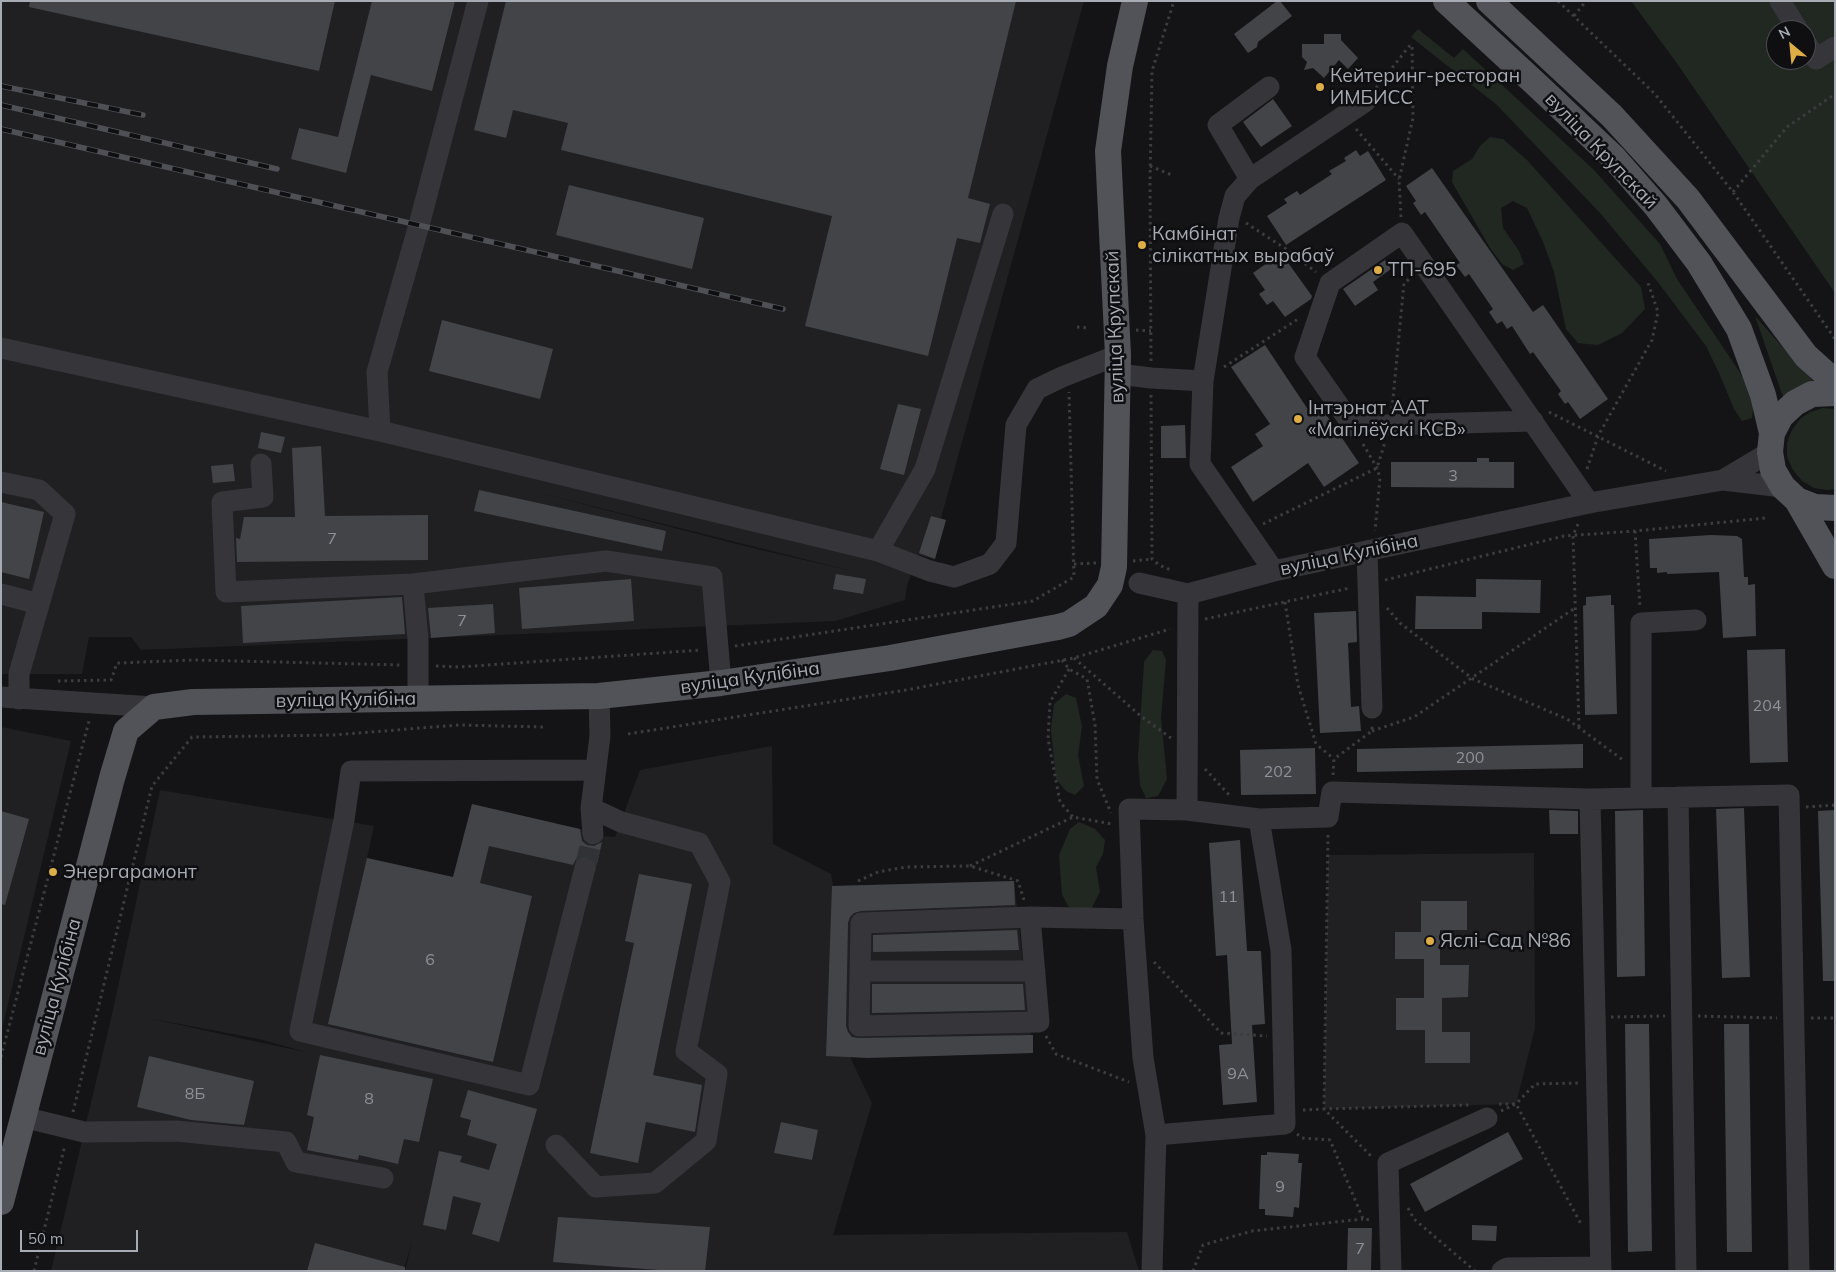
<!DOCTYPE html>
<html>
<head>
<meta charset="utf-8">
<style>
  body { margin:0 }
  #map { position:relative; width:1836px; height:1272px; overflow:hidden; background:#141416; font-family:Mulish,sans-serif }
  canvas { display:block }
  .frame { position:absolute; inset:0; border:2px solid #a7abb4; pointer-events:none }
  .north { position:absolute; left:1766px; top:20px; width:50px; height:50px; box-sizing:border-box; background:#0f0f11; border:1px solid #4c4d52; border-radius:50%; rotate:332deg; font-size:14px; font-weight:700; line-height:20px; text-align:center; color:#a7abb4 }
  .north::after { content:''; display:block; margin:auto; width:18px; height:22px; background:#ddae45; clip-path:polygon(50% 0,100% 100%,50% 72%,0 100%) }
  .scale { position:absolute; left:20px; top:1230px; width:118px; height:22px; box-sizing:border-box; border:2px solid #a7abb4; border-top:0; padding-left:6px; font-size:15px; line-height:18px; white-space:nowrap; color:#a7abb4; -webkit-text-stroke:4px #0f0f11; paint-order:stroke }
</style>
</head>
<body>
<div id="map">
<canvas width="1836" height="1272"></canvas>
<div class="frame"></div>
<div class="north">N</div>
<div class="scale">50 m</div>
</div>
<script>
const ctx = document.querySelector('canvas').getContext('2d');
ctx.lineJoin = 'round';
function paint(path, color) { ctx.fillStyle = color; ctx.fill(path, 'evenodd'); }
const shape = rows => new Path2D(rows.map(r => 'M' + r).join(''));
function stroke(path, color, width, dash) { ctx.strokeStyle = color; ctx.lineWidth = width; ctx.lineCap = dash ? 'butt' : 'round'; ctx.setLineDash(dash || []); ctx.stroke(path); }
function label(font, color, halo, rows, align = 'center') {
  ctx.font = font + ' Mulish,sans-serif'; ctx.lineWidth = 5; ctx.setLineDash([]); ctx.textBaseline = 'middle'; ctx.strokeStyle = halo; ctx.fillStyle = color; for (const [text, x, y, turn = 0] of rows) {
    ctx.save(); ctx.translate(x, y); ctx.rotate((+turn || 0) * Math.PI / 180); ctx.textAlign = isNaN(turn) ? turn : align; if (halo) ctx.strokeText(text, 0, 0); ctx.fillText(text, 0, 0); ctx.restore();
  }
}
paint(shape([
  [1,1,1084,1,941,518,946,520,934,559,919,555,907,585,905,600,835,621,141,650,131,637,89,637,82,674,1,674],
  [536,492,856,572,744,546],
  [1,727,71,741,1,1033],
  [772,746,773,844,831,874,833,886,1014,881,1033,1053,850,1057,872,1103,833,1235,1127,1232,1139,1271,405,1271,412,1242,403,1271,51,1271,113,1010,160,790,374,826,367,858,453,877,472,805,584,830,584,832,603,836,615,837,640,770],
  [148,1018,259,1039,306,1052,258,1042],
  [1534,853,1535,1028,1516,1104,1324,1109,1328,855]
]), '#202022');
paint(shape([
  [1631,1,1835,1,1835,293,1676,62],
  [1776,30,1806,30,1806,60,1776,60],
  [1418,29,1454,58,1463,49,1594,170,1660,244,1677,279,1739,371,1749,389,1753,408,1752,418,1742,421,1734,409,1719,373,1706,346,1657,281,1600,213,1497,105,1411,37],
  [1490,137,1503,139,1527,160,1641,287,1645,309,1622,333,1598,345,1578,343,1566,329,1554,272,1543,242,1527,208,1513,201,1501,208,1503,228,1519,251,1524,264,1513,270,1502,264,1490,248,1452,182,1453,171,1472,159,1480,146],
  [1755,316,1813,381,1783,397],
  [1823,408,1835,409,1835,489,1828,490,1814,488,1802,481,1793,470,1787,457,1787,443,1792,430,1800,419,1810,412],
  [1153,650,1162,651,1166,660,1161,718,1167,779,1158,796,1146,798,1140,785,1138,758,1144,662],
  [1066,694,1076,698,1082,727,1078,755,1084,786,1075,795,1066,791,1056,779,1051,729,1054,704],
  [1079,822,1095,829,1105,840,1103,854,1096,867,1100,892,1090,911,1079,913,1068,906,1062,894,1059,855,1070,829]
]), '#212822');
paint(shape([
  [30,1,335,1,319,71,29,7],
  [372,1,455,1,432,91,371,75,346,173,291,159,299,128,338,137],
  [506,1,1016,1,968,198,990,204,980,243,957,238,928,356,805,326,832,216,561,150,568,123,513,110,506,138,474,130],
  [1277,1,1280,1,1292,16,1258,42,1257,47,1248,53,1234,34],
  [1324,34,1341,34,1341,40,1358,58,1348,69,1339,60,1324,78,1313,68,1304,70,1307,62,1302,57,1302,44,1324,44],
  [1273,99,1292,126,1261,147,1243,122],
  [1356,150,1360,156,1368,151,1386,180,1286,245,1267,216,1287,203,1284,199,1297,191,1300,195,1332,174,1329,171,1346,161,1344,158],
  [1432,168,1533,312,1543,305,1608,399,1580,419,1568,402,1565,404,1558,394,1561,391,1533,352,1530,354,1512,326,1507,329,1502,321,1497,324,1489,312,1493,309,1469,274,1465,277,1456,265,1460,263,1425,212,1421,215,1413,203,1416,201,1406,186],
  [569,185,704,218,692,269,556,235],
  [1281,253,1312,296,1311,299,1285,317,1273,301,1267,305,1259,294,1265,290,1253,273],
  [1385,260,1391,269,1373,282,1378,290,1355,306,1343,289],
  [442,320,553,349,540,399,429,371],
  [1265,345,1311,414,1321,407,1359,463,1324,487,1308,463,1253,502,1231,467,1263,446,1255,434,1270,424,1231,367],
  [898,404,921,409,904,475,880,469],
  [1185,425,1186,458,1161,458,1161,426],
  [261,432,285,437,281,453,258,448],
  [321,446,325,516,428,515,428,560,237,562,236,538,240,539,244,517,295,517,292,448],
  [1477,458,1489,458,1489,462,1514,462,1514,488,1391,487,1391,462,1477,462],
  [233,464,235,481,213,483,211,466],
  [479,490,666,531,662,551,474,511],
  [1,502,44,512,29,579,1,572],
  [931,516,946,520,935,559,919,553],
  [1711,535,1737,536,1742,539,1744,577,1748,577,1748,585,1755,584,1756,636,1723,638,1719,572,1667,574,1667,572,1657,573,1657,568,1650,568,1649,539],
  [836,574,866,579,863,594,833,589],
  [631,579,634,621,522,629,519,588],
  [1476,579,1541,580,1540,613,1482,612,1482,629,1415,629,1416,596,1476,597],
  [1611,595,1611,605,1614,605,1617,714,1585,715,1583,606,1586,605,1586,597],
  [402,597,405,634,243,643,241,606],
  [493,604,495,633,431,638,428,608],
  [1356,611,1357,642,1348,643,1351,707,1359,706,1361,731,1320,733,1314,613],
  [1785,649,1788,762,1750,763,1747,650],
  [1583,744,1583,768,1357,772,1357,749],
  [1315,748,1316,794,1241,795,1240,750],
  [472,804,580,829,582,841,587,845,594,846,602,842,597,864,594,859,589,856,582,856,576,859,573,865,489,846,480,883,532,896,493,1062,328,1024,367,858,453,877],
  [1744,808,1750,977,1722,978,1716,809],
  [1549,810,1578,811,1578,834,1550,834],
  [1643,810,1645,976,1617,977,1615,811],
  [1835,810,1835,981,1823,981,1818,811],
  [1,811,29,819,5,905,1,904],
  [1240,840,1247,951,1261,951,1265,1024,1252,1025,1257,1102,1223,1105,1219,1045,1232,1044,1227,955,1216,956,1209,843],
  [639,874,692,884,653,1075,702,1085,695,1132,646,1122,638,1163,590,1153,634,943,625,941],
  [1014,881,1015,905,861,911,854,913,850,917,848,923,846,1026,848,1032,852,1037,859,1038,1033,1035,1033,1053,868,1058,826,1056,832,886],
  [1421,901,1467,901,1467,930,1440,930,1440,965,1469,965,1468,997,1442,998,1442,1032,1470,1032,1470,1063,1425,1063,1425,1030,1396,1030,1396,998,1424,998,1424,959,1395,959,1395,932,1421,932],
  [1017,930,1019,950,873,952,873,935],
  [872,984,1023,984,1025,1010,872,1013],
  [1625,1024,1649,1024,1652,1251,1628,1252],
  [1724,1024,1749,1024,1752,1252,1727,1252],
  [320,1055,433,1079,419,1142,404,1139,398,1164,359,1155,358,1160,307,1150,314,1117,307,1115],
  [149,1056,254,1081,244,1125,191,1120,137,1107],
  [468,1090,537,1109,499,1242,472,1234,481,1203,453,1196,446,1230,423,1225,439,1151,462,1156,460,1162,489,1170,497,1144,467,1135,471,1120,460,1117],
  [781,1122,818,1130,812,1160,774,1153],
  [1508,1132,1523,1159,1425,1212,1410,1184],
  [1267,1152,1299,1154,1298,1163,1302,1163,1299,1208,1294,1207,1293,1217,1265,1215,1265,1209,1259,1209,1261,1155,1267,1155],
  [558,1217,710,1227,705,1271,672,1271,553,1262],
  [1472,1225,1497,1226,1496,1241,1472,1240],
  [1348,1228,1372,1228,1371,1271,1347,1271],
  [315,1243,405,1267,405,1271,307,1271]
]), '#434448');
stroke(shape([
  [585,868,593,834]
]), '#313236', 21, [21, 11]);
stroke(shape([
  [1558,1,1655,94,1733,192,1835,339],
  [1574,16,1586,1],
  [1376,88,1411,44],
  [1356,129,1399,179],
  [1150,166,1174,176],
  [1733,192,1787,127,1835,94],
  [1401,217,1399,180,1413,118,1412,43],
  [1246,223,1286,249,1316,272],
  [1077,327,1088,328],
  [1136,330,1151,331],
  [1151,361,1150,181,1152,71,1174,1],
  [1224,367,1298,319],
  [1151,395,1152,559,1159,565,1173,571],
  [1392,409,1404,283,1412,277],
  [1549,412,1666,471],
  [1363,444,1377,468,1380,478,1375,531],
  [1587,469,1598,436,1652,340,1658,312,1647,280],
  [1263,524,1377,468,1385,442],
  [1635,531,1640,607],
  [1133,561,1152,559],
  [1074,564,1096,563],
  [1385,580,1564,536,1635,531,1766,518],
  [1285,602,1298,685,1316,744,1334,759],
  [1387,608,1400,623,1473,679,1567,719,1623,760],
  [1205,619,1350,588],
  [735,646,1033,601,1074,577,1069,392],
  [1074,658,1142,717,1171,738],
  [1062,660,1069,669,1087,679,1095,725,1097,779,1111,813],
  [436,666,459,667,701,650],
  [1069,669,1050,702,1048,739,1060,802,1073,817],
  [58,681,111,680,117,663,194,660,402,665],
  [1579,727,1573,535,1579,522],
  [1372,731,1414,717,1575,608],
  [628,734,906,690,1074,658,1170,629],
  [1205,769,1231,797],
  [1333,775,1334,759,1372,731,1372,724],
  [1806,807,1835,805],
  [1328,835,1324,1109,1470,1105],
  [970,866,1073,817,1112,824],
  [858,881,878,872,906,867,970,866,1018,881,1024,900],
  [1154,962,1221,1033,1267,1036],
  [1698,1016,1777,1018],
  [1611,1017,1665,1016],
  [1811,1018,1835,1018],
  [1046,1036,1056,1054,1129,1082],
  [1,1057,89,721],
  [1499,1104,1516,1104,1581,1224],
  [1303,1110,1324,1109,1372,1157],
  [1501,1111,1516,1104,1535,1084,1579,1083],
  [73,1112,152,786,192,737,334,735,458,725,545,727],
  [1297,1134,1302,1138,1330,1140,1363,1219,1372,1220],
  [1408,1208,1414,1219,1475,1271],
  [34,1271,65,1145],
  [1193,1271,1203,1245,1252,1231,1363,1219]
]), '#3c3d41', 3, [2.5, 4]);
stroke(shape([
  [1780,1,1798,30],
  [1806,43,1816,59,1835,47],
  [1250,179,1218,125,1269,87],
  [1003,214,925,469,878,551,930,571,954,577,990,564,1006,543,1016,425,1037,389,1062,377,1118,355],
  [1,348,380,431,878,551],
  [1118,374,1151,378,1203,381,1200,464,1274,571],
  [1203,381,1229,218,1235,196,1250,179,1366,101],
  [1533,421,1353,426,1305,357,1330,283,1402,233,1589,503],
  [380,431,377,372,419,225,478,1],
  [261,464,263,497,222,502,226,592,413,584],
  [1723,480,1770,452],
  [1,482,39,490,65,514,19,674,19,699],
  [1367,552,1372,708],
  [1139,583,1188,594],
  [1,594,39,604],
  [1,697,154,707],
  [418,699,418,639,413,584,606,561,712,577,721,683],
  [1678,797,1686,1271],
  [1641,798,1641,623,1696,620],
  [1590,799,1601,1271],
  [1187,810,1188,594,1274,571,1589,503,1723,480,1783,487],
  [593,834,591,808,600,736,599,696],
  [585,868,529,1085,300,1031,344,820,351,771,596,770],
  [1030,917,1039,1022,859,1026,861,923,1030,917,1133,919],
  [860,971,1035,971],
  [23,1117,84,1132,176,1131,286,1142,296,1162,383,1178],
  [1156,1135,1285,1124,1281,950,1259,819],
  [556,1145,596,1187,655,1183,706,1141,717,1074,686,1051,720,882,699,843,621,822,591,808],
  [1152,1271,1156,1135,1143,1058,1133,919,1129,809,1187,810,1259,819,1328,817,1332,792,1590,799,1789,795,1799,1271],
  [1391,1271,1388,1163,1487,1118],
  [1502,1271,1507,1268,1601,1267]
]), '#36363a', 21);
stroke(shape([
  [1446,1,1538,86,1614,158,1656,206,1699,263,1739,329,1763,395,1772,433],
  [1489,1,1612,116,1688,199,1806,356,1835,382],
  [1835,393,1812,394,1795,403,1781,416,1772,433,1770,452,1773,470,1783,487,1797,500,1815,507,1835,508],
  [1797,500,1835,566],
  [1,1202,112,778,126,731,154,707,193,702,599,696,721,683,890,658,1058,627,1069,624,1096,606,1110,585,1114,567,1118,355,1108,151,1120,66,1135,1]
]), '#525359', 26);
const rail = shape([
  [1,86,143,115],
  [1,105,277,169],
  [1,129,783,309]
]);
stroke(rail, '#4f5055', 5.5);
stroke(rail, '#0f0f11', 4, [11]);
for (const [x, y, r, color] of [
  [1320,87,5,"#ddae45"],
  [1142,245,5,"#ddae45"],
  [1378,270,5,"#ddae45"],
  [1298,419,5,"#ddae45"],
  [53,872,5,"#ddae45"],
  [1430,941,5,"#ddae45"]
]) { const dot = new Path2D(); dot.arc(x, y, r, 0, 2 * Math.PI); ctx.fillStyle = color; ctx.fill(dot); stroke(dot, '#0f0f11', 2); }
label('16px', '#8e9199', null, [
  ["3",1453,476],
  ["7",332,539],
  ["7",462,621],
  ["204",1767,706],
  ["200",1470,758],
  ["202",1278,772],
  ["11",1228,897],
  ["6",430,960],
  ["9А",1238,1074],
  ["8Б",195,1094],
  ["8",369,1099],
  ["9",1280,1187],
  ["7",1360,1249]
]);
label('19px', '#a7abb4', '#0f0f11', [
  ["Кейтеринг-ресторан",1330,76],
  ["ИМБИСС",1330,98],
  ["Камбінат",1152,234],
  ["сілікатных вырабаў",1152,256],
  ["ТП-695",1388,270],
  ["Інтэрнат ААТ",1308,408],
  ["«Магілёўскі КСВ»",1308,430],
  ["Энергарамонт",63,872],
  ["Яслі-Сад №86",1440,941]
], 'left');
label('19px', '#a7abb4', '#0f0f11', [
  ["вуліца Крупскай",1601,151,46],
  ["вуліца Крупскай",1115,327,-92],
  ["вуліца Кулібіна",1349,555,-12],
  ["вуліца Кулібіна",750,678,-8],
  ["вуліца Кулібіна",346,700,-1],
  ["вуліца Кулібіна",57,987,-75]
]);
</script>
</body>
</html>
